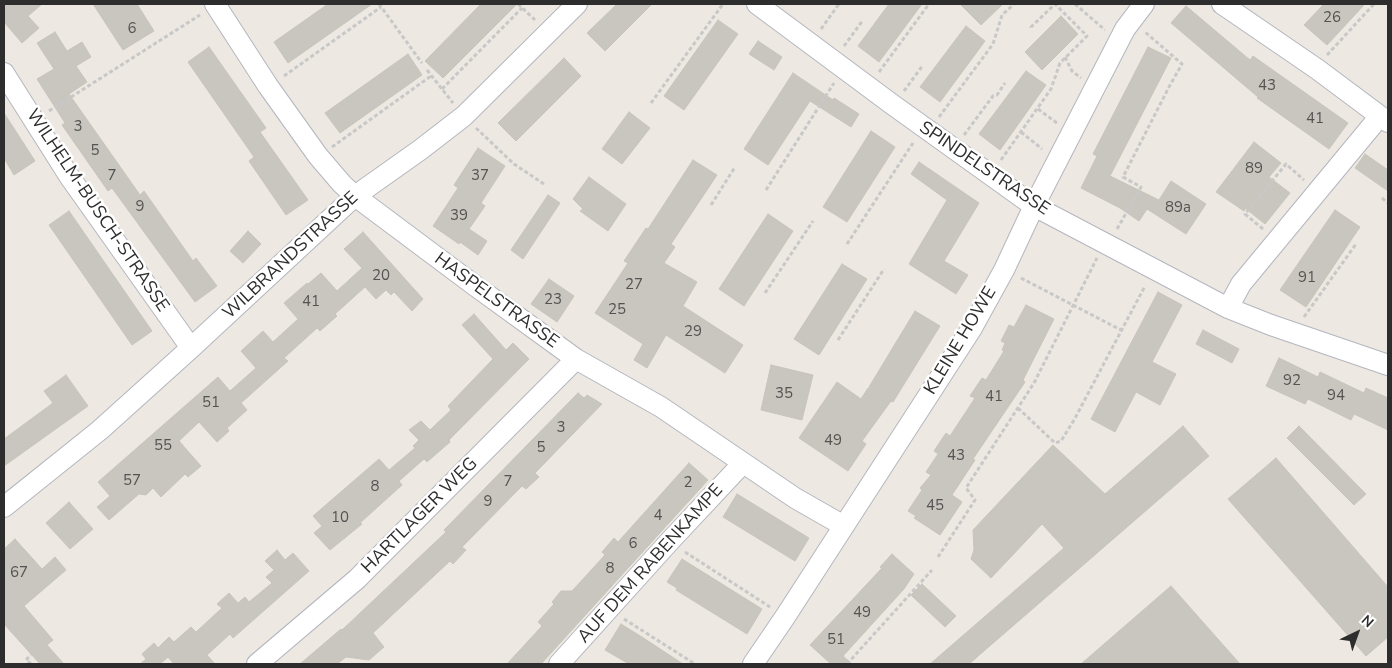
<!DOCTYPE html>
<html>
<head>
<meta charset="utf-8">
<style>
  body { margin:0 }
  #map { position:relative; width:1392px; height:668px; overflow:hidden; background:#ede8e1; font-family:"Nunito Sans",sans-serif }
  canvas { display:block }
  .frame { position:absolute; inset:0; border:5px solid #2d2d2d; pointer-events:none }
  .north { position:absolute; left:1332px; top:608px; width:50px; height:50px; -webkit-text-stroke:4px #fff; paint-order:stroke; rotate:42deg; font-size:14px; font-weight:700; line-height:20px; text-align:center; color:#2d2d2d }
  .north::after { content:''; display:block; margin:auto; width:18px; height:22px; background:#2d2d2d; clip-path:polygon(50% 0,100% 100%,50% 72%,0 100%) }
</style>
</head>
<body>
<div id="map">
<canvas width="1392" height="668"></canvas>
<div class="frame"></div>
<div class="north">N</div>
</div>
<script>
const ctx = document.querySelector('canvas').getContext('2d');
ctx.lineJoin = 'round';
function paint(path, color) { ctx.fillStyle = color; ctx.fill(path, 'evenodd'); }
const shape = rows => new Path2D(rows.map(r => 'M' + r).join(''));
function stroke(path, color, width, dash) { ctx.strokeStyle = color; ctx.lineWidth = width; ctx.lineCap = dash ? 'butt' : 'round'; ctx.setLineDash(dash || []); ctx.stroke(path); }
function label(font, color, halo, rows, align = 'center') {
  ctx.font = font + ' "Nunito Sans",sans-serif'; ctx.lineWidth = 5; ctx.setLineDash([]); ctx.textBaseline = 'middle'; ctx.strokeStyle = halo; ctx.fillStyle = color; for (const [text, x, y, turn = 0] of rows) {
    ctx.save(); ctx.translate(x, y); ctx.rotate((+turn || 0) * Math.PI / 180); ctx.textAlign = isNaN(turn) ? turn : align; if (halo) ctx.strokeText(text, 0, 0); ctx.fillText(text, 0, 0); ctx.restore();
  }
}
const building = shape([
  [4,4,42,4,28,16,39,28,22,43,4,22,4,4],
  [93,4,137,4,154,31,123,50,93,4],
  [328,4,372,4,288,63,274,42,328,4],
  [481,4,517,4,443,78,425,61,481,4],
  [617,4,652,4,605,51,587,33,617,4],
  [889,4,922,4,879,62,858,46,889,4],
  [960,4,1003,4,981,25,960,4],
  [1324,4,1365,4,1327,45,1304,25,1324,4],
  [1186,6,1250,60,1253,56,1348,123,1329,149,1257,98,1258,97,1171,23,1186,6],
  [1061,16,1078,34,1042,70,1025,52,1061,16],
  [718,20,738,34,684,110,664,96,718,20],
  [966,26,985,41,940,102,920,87,966,26],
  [55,32,67,51,82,42,91,57,76,66,87,82,69,94,140,195,144,191,193,261,196,258,217,286,195,302,112,188,108,191,62,125,65,123,37,79,54,69,37,43,55,32],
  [758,41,782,57,774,70,749,54,758,41],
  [209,47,266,128,260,132,308,200,286,215,249,161,254,157,188,62,209,47],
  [1148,47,1171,58,1110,176,1159,200,1171,181,1206,204,1186,234,1147,209,1139,221,1120,208,1081,188,1097,156,1093,154,1148,47],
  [408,54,422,75,340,133,325,113,408,54],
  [564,58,581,76,516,141,498,123,564,58],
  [1026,71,1046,85,1000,150,979,134,1026,71],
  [793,73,833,100,834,98,859,114,851,127,810,101,768,165,744,149,793,73],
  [629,112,650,128,622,164,602,149,629,112],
  [4,113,35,161,14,175,4,158,4,113],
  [871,131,895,147,847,222,823,207,871,131],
  [1254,142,1281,163,1269,177,1290,193,1265,224,1245,208,1244,211,1216,192,1254,142],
  [478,148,505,166,481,203,485,206,469,229,487,241,478,255,460,242,459,244,433,226,458,188,454,185,478,148],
  [1365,154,1388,170,1388,191,1355,168,1365,154],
  [693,160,717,175,671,244,675,247,664,263,697,282,683,306,743,345,725,373,666,335,647,368,634,360,643,344,595,313,628,263,624,261,646,228,648,229,693,160],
  [919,162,979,203,944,261,968,275,956,294,909,264,947,200,911,174,919,162],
  [589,177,626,204,608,231,580,211,583,209,573,199,589,177],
  [548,195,560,203,523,259,511,250,548,195],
  [1335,210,1360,227,1306,307,1280,290,1335,210],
  [69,211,152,331,132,345,49,225,69,211],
  [768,214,793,231,744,306,719,289,768,214],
  [248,231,261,244,243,263,230,251,248,231],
  [363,232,423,299,412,311,394,292,391,295,386,290,376,299,365,287,335,314,337,316,320,331,317,328,284,358,288,361,241,403,247,410,227,428,229,431,217,442,199,422,179,441,201,466,188,477,185,474,161,497,153,488,146,495,139,494,109,520,97,507,110,496,98,482,218,377,230,391,256,368,241,351,263,331,273,342,298,319,284,303,307,283,308,284,321,273,337,291,362,268,344,249,363,232],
  [842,264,867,279,819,355,794,339,842,264],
  [549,279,574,296,557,322,531,304,549,279],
  [1158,292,1182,305,1152,362,1176,374,1160,405,1136,392,1115,432,1091,419,1158,292],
  [1026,305,1054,319,1023,380,1025,382,973,459,975,460,952,495,962,502,940,535,914,518,916,516,908,511,922,490,920,488,931,475,926,472,938,454,934,451,946,433,950,436,975,398,970,396,982,378,986,380,1004,351,1002,350,1005,343,1001,341,1009,325,1014,327,1026,305],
  [915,311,940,326,893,402,891,401,862,441,866,444,848,471,799,438,837,382,861,399,868,388,874,390,869,387,915,311],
  [474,314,506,350,513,343,529,359,449,440,450,442,427,462,424,459,399,481,402,485,360,523,362,524,330,550,314,533,322,526,313,516,379,459,389,470,415,448,413,446,419,440,409,430,421,421,430,430,451,410,448,406,493,359,462,325,474,314],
  [1203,330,1239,349,1232,363,1196,344,1203,330],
  [1279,358,1318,377,1320,372,1364,393,1366,388,1388,398,1388,430,1354,414,1351,420,1308,399,1305,404,1266,386,1279,358],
  [771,365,813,375,802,420,761,410,771,365],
  [66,375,88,406,4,466,4,439,53,403,44,391,66,375],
  [578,393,584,398,587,395,602,404,535,473,539,477,526,489,522,486,462,547,466,550,453,564,450,561,373,633,384,647,369,660,346,657,337,664,300,664,341,629,342,630,446,532,444,530,578,393],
  [1183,426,1209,456,969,664,930,664,1064,548,1042,524,991,578,971,559,974,550,973,530,1053,445,1105,494,1183,426],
  [1299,426,1366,494,1354,505,1287,438,1299,426],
  [1276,458,1388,587,1388,637,1366,656,1228,499,1276,458],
  [689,463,708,480,541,664,507,664,542,626,538,622,554,604,552,602,561,591,572,591,605,555,602,552,614,538,618,542,689,463],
  [737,494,809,538,795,561,723,517,737,494],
  [69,502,93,529,70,549,46,523,69,502],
  [15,539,42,569,55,557,66,570,24,606,53,640,47,645,64,664,40,664,4,624,4,549,15,539],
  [277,550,285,560,293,553,309,571,233,638,230,634,207,655,215,664,174,664,168,657,160,664,140,664,146,659,142,654,154,643,158,648,169,637,174,642,191,627,196,632,222,608,217,604,229,593,238,603,245,597,249,602,272,583,266,577,274,570,265,561,277,550],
  [892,554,914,574,904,589,843,656,852,664,831,664,810,645,882,568,880,567,892,554],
  [682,559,762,609,747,634,676,590,677,588,667,582,682,559],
  [922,584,956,616,945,627,911,595,922,584],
  [1171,586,1240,664,1081,664,1171,586],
  [621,624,642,637,683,664,629,664,605,650,621,624]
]);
paint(building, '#c9c6bf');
stroke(building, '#c8c4ba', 1);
const street = shape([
  [215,4,268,86,318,156,342,184,355,196,474,285,576,359,661,407,795,498,844,526],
  [757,4,893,105,1034,206,1228,308,1271,325,1388,365],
  [1222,4,1317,69,1388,122],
  [4,73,69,176,191,348],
  [1228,308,1241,284,1380,116],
  [4,507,100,430,191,348,355,196,420,150,464,116,577,4],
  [257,664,357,579,576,359],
  [559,664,669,542,743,463],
  [753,664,785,617,972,328,1004,270,1034,206,1125,29,1144,4]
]);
stroke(street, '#b4b6bf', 22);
stroke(shape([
  [379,4,422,63],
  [518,4,535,20],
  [1075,4,1105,30],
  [821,29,839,4],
  [844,46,863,20],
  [1327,55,1374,4],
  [1065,57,1072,71,1081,78],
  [427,70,453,103],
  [879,72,929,4],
  [284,76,381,7],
  [442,89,522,8],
  [904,91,923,65],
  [651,103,723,4],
  [1038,109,1057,123],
  [49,111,200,15],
  [939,117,993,44,1002,15,1014,4],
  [476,128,514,164,544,184],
  [1021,132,1042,149],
  [964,135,993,96,997,95,1005,83],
  [332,147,431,76],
  [1001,160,1051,89,1060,63,1087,36,1055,4,1031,27,1032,29],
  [766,190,834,83],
  [1382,198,1388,203],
  [711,205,735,167],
  [1117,229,1141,187,1123,177,1169,87,1182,64,1145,32],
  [1263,229,1245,214,1286,164,1304,180],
  [847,244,913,143],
  [1021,278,1121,330],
  [765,293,813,221],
  [1304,317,1356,244],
  [838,340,884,269],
  [1018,408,1055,443,1061,441,1074,420,1145,286],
  [685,552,770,607],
  [938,557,975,500,966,488,1034,383,1097,258],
  [624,619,695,664],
  [31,664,26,660,31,655],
  [847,664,932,570]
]), '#c8c8c8', 3, [4, 2.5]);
stroke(street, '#fff', 20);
label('15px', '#545352', null, [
  ["26",1332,18],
  ["6",132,29],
  ["43",1267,86],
  ["41",1315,119],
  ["3",78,127],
  ["5",95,151],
  ["89",1254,169],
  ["7",112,176],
  ["37",480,176],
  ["9",140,207],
  ["89a",1178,208],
  ["39",459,216],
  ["20",381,276],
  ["91",1307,278],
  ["27",634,285],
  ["23",553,300],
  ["41",311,302],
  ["25",617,310],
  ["29",693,332],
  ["92",1292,381],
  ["35",784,394],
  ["94",1336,396],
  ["41",994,397],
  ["51",211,403],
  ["3",561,428],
  ["49",833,441],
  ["55",163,446],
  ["5",541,448],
  ["43",956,456],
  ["57",132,481],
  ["7",508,482],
  ["2",688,483],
  ["8",375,487],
  ["9",488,502],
  ["45",935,506],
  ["4",658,516],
  ["10",340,518],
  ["6",633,544],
  ["8",610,569],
  ["67",19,573],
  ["49",862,613],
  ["51",836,640]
]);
label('18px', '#2d2d2d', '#fff', [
  ["SPINDELSTRASSE",984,169,34],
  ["WILHELM-BUSCH-STRASSE",97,211,56],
  ["WILBRANDSTRASSE",291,256,-43],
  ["HASPELSTRASSE",496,301,36],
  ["KLEINE HOWE",961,341,-59],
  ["HARTLAGER WEG",420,516,-45],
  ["AUF DEM RABENKAMPE",651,564,-48]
]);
</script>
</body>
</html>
